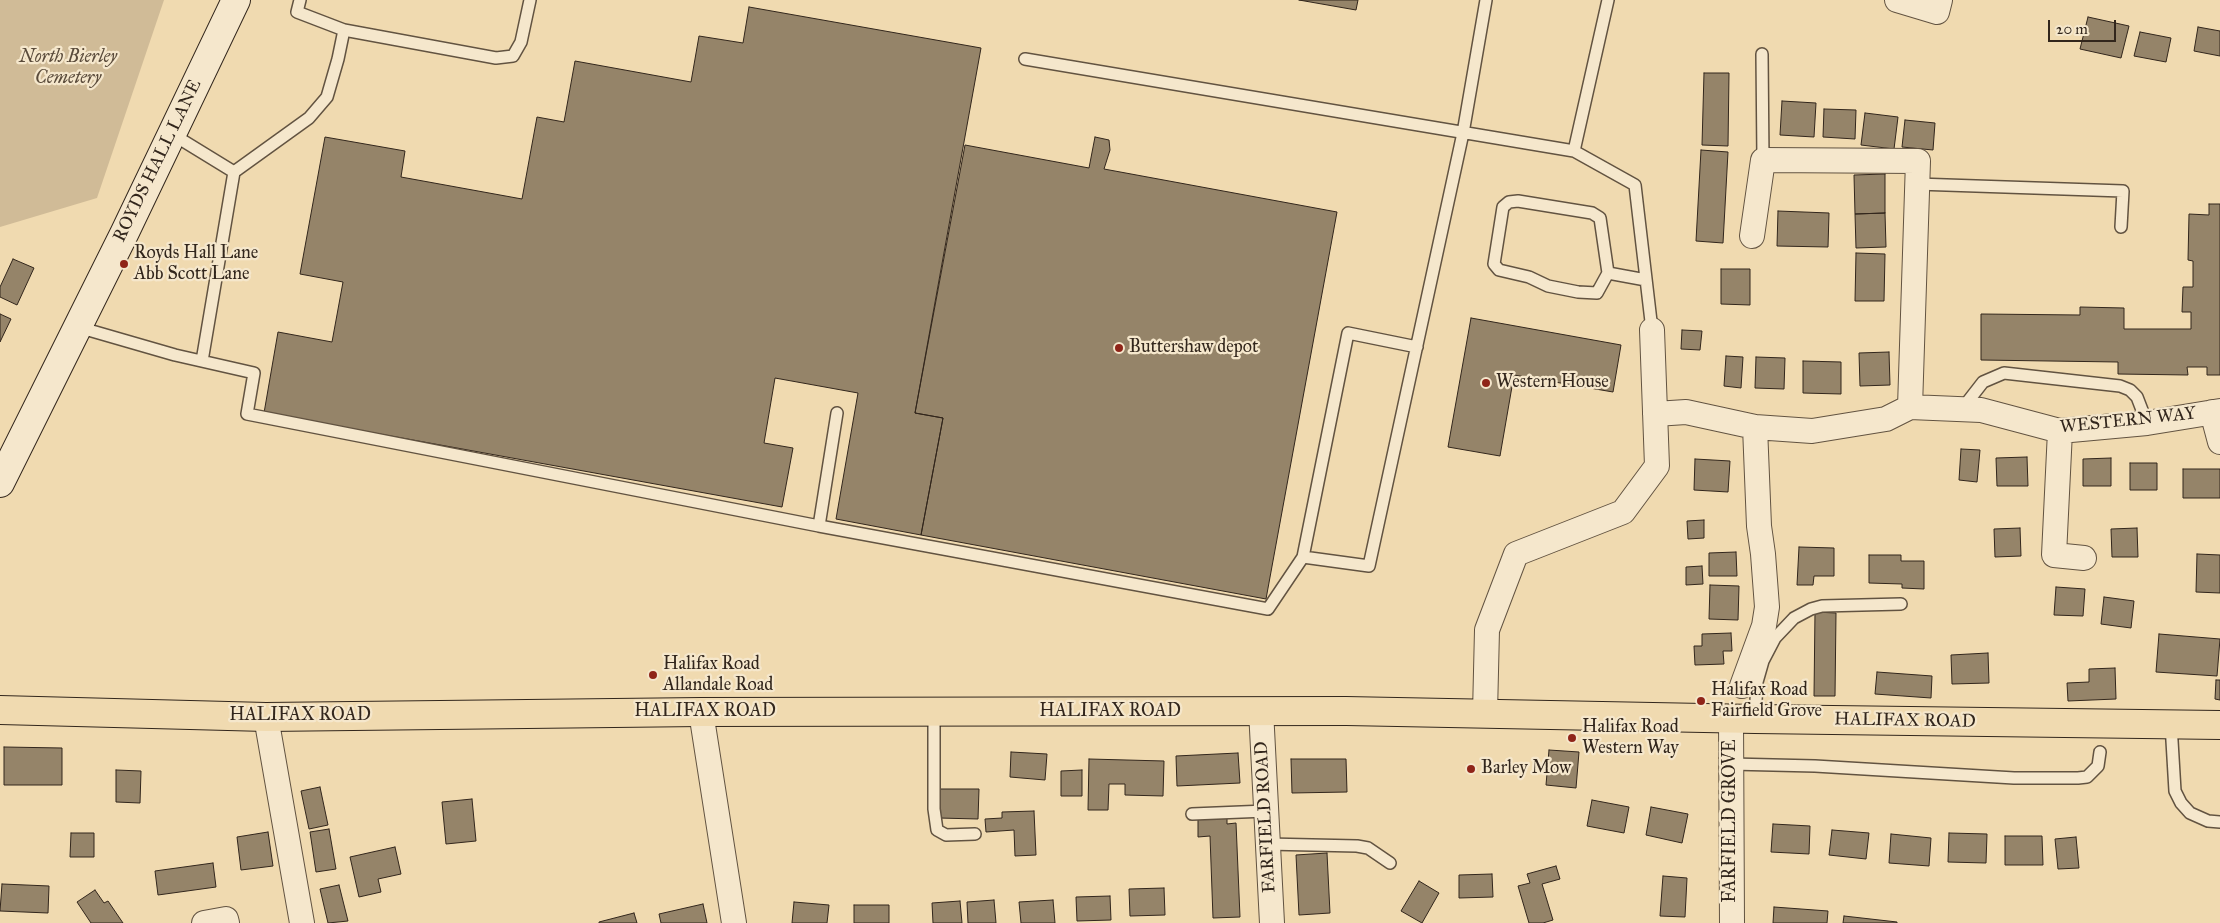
<!DOCTYPE html>
<html>
<head>
<meta charset="utf-8">
<style>
  body { margin:0 }
  #map { position:relative; width:2220px; height:923px; overflow:hidden; background:#f0dab0; font-family:"IM FELL Great Primer",serif }
  canvas { display:block }
  .scale { position:absolute; left:2048px; top:20px; width:68px; height:22px; box-sizing:border-box; border:2px solid #32261c; border-top:0; padding-left:6px; font-size:15px; line-height:18px; white-space:nowrap; color:#32261c; -webkit-text-stroke:4px #f5e7cc; paint-order:stroke }
</style>
</head>
<body>
<div id="map">
<canvas width="2220" height="923"></canvas>
<div class="scale">20 m</div>
</div>
<script>
const ctx = document.querySelector('canvas').getContext('2d');
ctx.lineJoin = 'round';
function paint(path, color) { ctx.fillStyle = color; ctx.fill(path, 'evenodd'); }
const shape = rows => new Path2D(rows.map(r => 'M' + r).join(''));
function stroke(path, color, width, dash) { ctx.strokeStyle = color; ctx.lineWidth = width; ctx.lineCap = dash ? 'butt' : 'round'; ctx.setLineDash(dash || []); ctx.stroke(path); }
function label(font, color, halo, rows, align = 'center') {
  ctx.font = font + ' "IM FELL Great Primer",serif'; ctx.lineWidth = 4.5; ctx.setLineDash([]); ctx.textBaseline = 'middle'; ctx.strokeStyle = halo; ctx.fillStyle = color; for (const [text, x, y, turn = 0] of rows) {
    ctx.save(); ctx.translate(x, y); ctx.rotate((+turn || 0) * Math.PI / 180); ctx.textAlign = isNaN(turn) ? turn : align; if (halo) ctx.strokeText(text, 0, 0); ctx.fillText(text, 0, 0); ctx.restore();
  }
}
paint(shape([
  [0,0,164,0,97,198,0,227]
]), '#d0bb97');
const building = shape([
  [1299,0,1358,0,1356,10,1299,0],
  [749,7,981,48,915,413,943,418,921,535,836,519,858,393,775,378,764,443,793,448,782,507,264,413,278,332,332,342,343,282,300,274,325,137,405,151,401,177,522,199,537,117,564,122,575,61,691,82,699,36,743,43,749,7],
  [2088,17,2129,26,2121,58,2080,49,2088,17],
  [2198,27,2220,31,2220,56,2194,51,2198,27],
  [2140,32,2171,38,2166,62,2134,56,2140,32],
  [1704,73,1729,73,1728,146,1702,145,1704,73],
  [1782,101,1816,103,1814,137,1780,135,1782,101],
  [1824,109,1856,110,1855,139,1823,137,1824,109],
  [1865,113,1898,117,1894,149,1861,145,1865,113],
  [1905,120,1935,123,1933,150,1902,147,1905,120],
  [1095,137,1109,140,1110,150,1104,169,1337,212,1266,599,921,535,943,418,915,413,965,145,1089,168,1095,137],
  [1701,150,1728,152,1723,243,1696,241,1701,150],
  [1885,174,1885,213,1855,214,1854,175,1885,174],
  [2209,204,2220,204,2220,375,2207,375,2207,367,2187,367,2188,375,2118,374,2118,362,1981,360,1981,314,2080,315,2080,307,2124,308,2124,329,2191,329,2191,312,2182,312,2183,287,2193,287,2193,261,2188,260,2189,214,2209,215,2209,204],
  [1778,211,1829,213,1828,247,1777,246,1778,211],
  [1885,213,1886,247,1856,248,1855,214,1885,213],
  [1856,253,1885,254,1884,301,1855,301,1856,253],
  [13,259,34,268,17,305,0,297,0,287,13,259],
  [1721,269,1750,269,1750,305,1721,304,1721,269],
  [0,314,11,319,0,342,0,314],
  [1471,318,1621,345,1613,392,1514,375,1500,456,1448,447,1471,318],
  [1682,330,1702,331,1700,350,1681,349,1682,330],
  [1889,352,1890,385,1860,386,1859,353,1889,352],
  [1726,356,1743,357,1741,388,1724,386,1726,356],
  [1756,357,1785,358,1784,389,1755,388,1756,357],
  [1803,361,1841,362,1841,394,1803,393,1803,361],
  [1961,449,1980,450,1977,482,1959,480,1961,449],
  [2027,457,2028,486,1997,486,1996,458,2027,457],
  [2111,458,2111,486,2083,486,2083,459,2111,458],
  [1695,459,1730,461,1728,492,1694,490,1695,459],
  [2130,463,2157,463,2157,490,2130,490,2130,463],
  [2183,469,2220,469,2220,498,2183,498,2183,469],
  [1704,520,1704,538,1688,539,1687,521,1704,520],
  [2020,528,2021,556,1995,557,1994,529,2020,528],
  [2137,528,2138,557,2112,557,2111,529,2137,528],
  [1799,547,1834,548,1834,576,1814,576,1813,585,1797,585,1799,547],
  [1736,552,1737,576,1709,576,1709,553,1736,552],
  [2197,554,2220,555,2220,593,2196,592,2197,554],
  [1869,555,1901,555,1901,561,1924,561,1924,589,1902,588,1902,584,1869,583,1869,555],
  [1702,566,1703,584,1686,585,1686,567,1702,566],
  [1710,585,1739,586,1738,620,1709,619,1710,585],
  [2056,587,2085,589,2083,616,2054,615,2056,587],
  [2104,597,2134,601,2131,628,2101,624,2104,597],
  [1815,612,1836,613,1835,696,1814,696,1815,612],
  [1731,633,1732,651,1723,651,1724,664,1695,665,1694,646,1702,646,1702,634,1731,633],
  [2159,634,2220,639,2217,676,2156,672,2159,634],
  [1988,653,1989,683,1952,684,1951,655,1988,653],
  [2115,668,2116,699,2068,701,2067,683,2089,682,2089,669,2115,668],
  [1877,672,1932,676,1931,698,1875,694,1877,672],
  [2216,680,2220,680,2220,700,2215,699,2216,680],
  [4,747,62,748,62,785,4,785,4,747],
  [1549,750,1579,752,1576,788,1546,785,1549,750],
  [1011,752,1047,754,1045,780,1010,777,1011,752],
  [1238,753,1240,783,1177,786,1176,756,1238,753],
  [1089,759,1164,761,1163,796,1125,795,1125,784,1109,784,1108,810,1088,810,1089,759],
  [1291,759,1346,759,1347,792,1292,793,1291,759],
  [116,770,141,771,140,803,116,802,116,770],
  [1082,770,1082,796,1061,796,1061,771,1082,770],
  [320,787,328,825,309,829,301,791,320,787],
  [939,789,979,789,978,819,939,818,939,789],
  [472,799,476,841,446,844,442,802,472,799],
  [1592,800,1629,807,1624,833,1587,826,1592,800],
  [1651,807,1688,814,1682,843,1646,835,1651,807],
  [1034,811,1036,855,1015,856,1014,830,986,832,985,819,1002,818,1002,812,1034,811],
  [1227,816,1227,824,1236,823,1240,917,1213,918,1210,836,1198,837,1198,818,1227,816],
  [1773,824,1810,826,1809,854,1771,852,1773,824],
  [329,829,336,869,316,872,310,832,329,829],
  [1832,830,1869,833,1866,859,1829,855,1832,830],
  [268,832,273,866,241,870,237,837,268,832],
  [71,833,94,833,94,857,70,857,71,833],
  [1949,833,1987,834,1986,863,1948,862,1949,833],
  [1891,834,1931,838,1929,866,1889,863,1891,834],
  [2005,836,2042,836,2043,865,2005,865,2005,836],
  [2076,837,2079,868,2058,869,2055,839,2076,837],
  [395,847,401,874,378,879,381,892,359,897,350,857,395,847],
  [1327,853,1330,913,1299,915,1296,855,1327,853],
  [213,863,216,887,158,895,155,871,213,863],
  [1556,866,1560,879,1542,884,1553,920,1543,923,1529,923,1518,886,1530,883,1527,874,1556,866],
  [1492,874,1493,897,1459,898,1459,875,1492,874],
  [1663,876,1687,878,1685,917,1660,916,1663,876],
  [1419,881,1439,893,1422,923,1401,911,1419,881],
  [2,884,49,886,48,913,0,911,2,884],
  [339,885,348,921,328,923,320,889,339,885],
  [1164,888,1165,915,1130,916,1129,889,1164,888],
  [95,890,104,903,108,901,123,923,91,923,77,902,95,890],
  [1110,896,1111,920,1077,921,1076,897,1110,896],
  [994,900,996,923,968,923,967,902,994,900],
  [1053,900,1055,923,1021,923,1019,902,1053,900],
  [960,901,962,923,933,923,932,903,960,901],
  [794,902,829,905,827,923,792,923,794,902],
  [703,904,707,923,661,923,659,914,703,904],
  [854,905,889,905,889,923,854,923,854,905],
  [1774,907,1828,911,1827,923,1773,923,1774,907],
  [634,913,637,923,599,923,599,922,634,913],
  [1844,916,1897,922,1897,923,1843,923,1844,916]
]);
paint(building, '#958469');
stroke(building, '#32261c', 1);
const lane = shape([
  [344,30,496,58,513,56,521,42,530,0],
  [1762,54,1763,160],
  [1025,59,1574,151,1635,185,1652,330],
  [172,134,234,172,202,361],
  [1574,151,1608,0],
  [234,172,309,118,327,97,338,59,344,30,297,12,300,0],
  [1917,184,2123,191,2121,227],
  [1518,201,1592,213,1600,218,1608,273,1597,293,1578,292,1548,286,1529,277,1499,270,1494,264,1503,207,1509,202,1518,201],
  [1608,273,1646,280],
  [78,327,175,355,254,373,247,414,819,526,837,413],
  [1417,347,1348,333,1303,557,1369,566,1463,133,1486,0],
  [1962,409,1983,382,2004,373,2120,386,2130,390,2137,397,2147,423],
  [819,526,1268,609,1303,557],
  [934,713,934,809,937,830,946,835,975,834],
  [1755,719,1757,682,1763,661,1775,638,1794,618,1811,609,1822,606,1901,604],
  [2171,724,2175,791,2181,803,2190,813,2208,821,2220,822],
  [1731,764,1815,766,2014,778,2078,778,2087,777,2098,766,2100,752],
  [1192,814,1266,811],
  [1267,844,1357,846,1368,848,1390,863]
]);
const street = shape([
  [1897,0,1937,12,1940,0],
  [1752,236,1763,160,1918,161,1910,407],
  [2212,412,2220,442],
  [1655,414,1686,412,1755,427,1812,431,1886,419,1910,407,1981,410,2060,431,2147,423,2220,411],
  [2060,431,2054,555,2084,558],
  [1742,686,1764,626,1767,607,1763,554,1759,526,1755,427],
  [1261,710,1272,923],
  [701,712,734,923],
  [1485,713,1487,630,1516,554,1623,512,1657,466,1652,330],
  [266,717,302,923],
  [1731,718,1732,923],
  [204,923,226,919,227,923]
]);
const secondary = shape([
  [0,483,125,232,236,0]
]);
const highway = shape([
  [0,710,266,717,701,712,1346,711,1755,719,2220,725]
]);
stroke(lane, '#625341', 14);
stroke(street, '#625341', 26);
stroke(secondary, '#32261c', 30);
stroke(highway, '#32261c', 30);
stroke(lane, '#f5e7cc', 11);
stroke(street, '#f5e7cc', 24);
stroke(secondary, '#f5e7cc', 28);
stroke(highway, '#f0dab0', 28);
for (const [x, y, r, color] of [
  [124,264,5,"#8f2418"],
  [1119,348,5,"#8f2418"],
  [1486,383,5,"#8f2418"],
  [653,675,5,"#8f2418"],
  [1701,701,5,"#8f2418"],
  [1572,738,5,"#8f2418"],
  [1471,769,5,"#8f2418"]
]) { const dot = new Path2D(); dot.arc(x, y, r, 0, 2 * Math.PI); ctx.fillStyle = color; ctx.fill(dot); stroke(dot, '#f5e7cc', 2); }
label('italic 18px', '#5a4b3b', '#f5e7cc', [
  ["North Bierley",68,58],
  ["Cemetery",68,79]
]);
label('18px', '#32261c', '#f5e7cc', [
  ["ROYDS HALL LANE",158,161,-64],
  ["WESTERN WAY",2128,421,-6],
  ["HALIFAX ROAD",705,712],
  ["HALIFAX ROAD",1110,712],
  ["HALIFAX ROAD",300,716],
  ["HALIFAX ROAD",1905,721,1],
  ["FARFIELD ROAD",1266,817,-93],
  ["FARFIELD GROVE",1731,821,-90]
]);
label('18px', '#32261c', '#f5e7cc', [
  ["Royds Hall Lane",134,254],
  ["Abb Scott Lane",134,275],
  ["Buttershaw depot",1129,348],
  ["Western House",1496,383],
  ["Halifax Road",663,665],
  ["Allandale Road",663,686],
  ["Halifax Road",1711,691],
  ["Fairfield Grove",1711,712],
  ["Halifax Road",1582,728],
  ["Western Way",1582,749],
  ["Barley Mow",1481,769]
], 'left');
</script>
</body>
</html>
